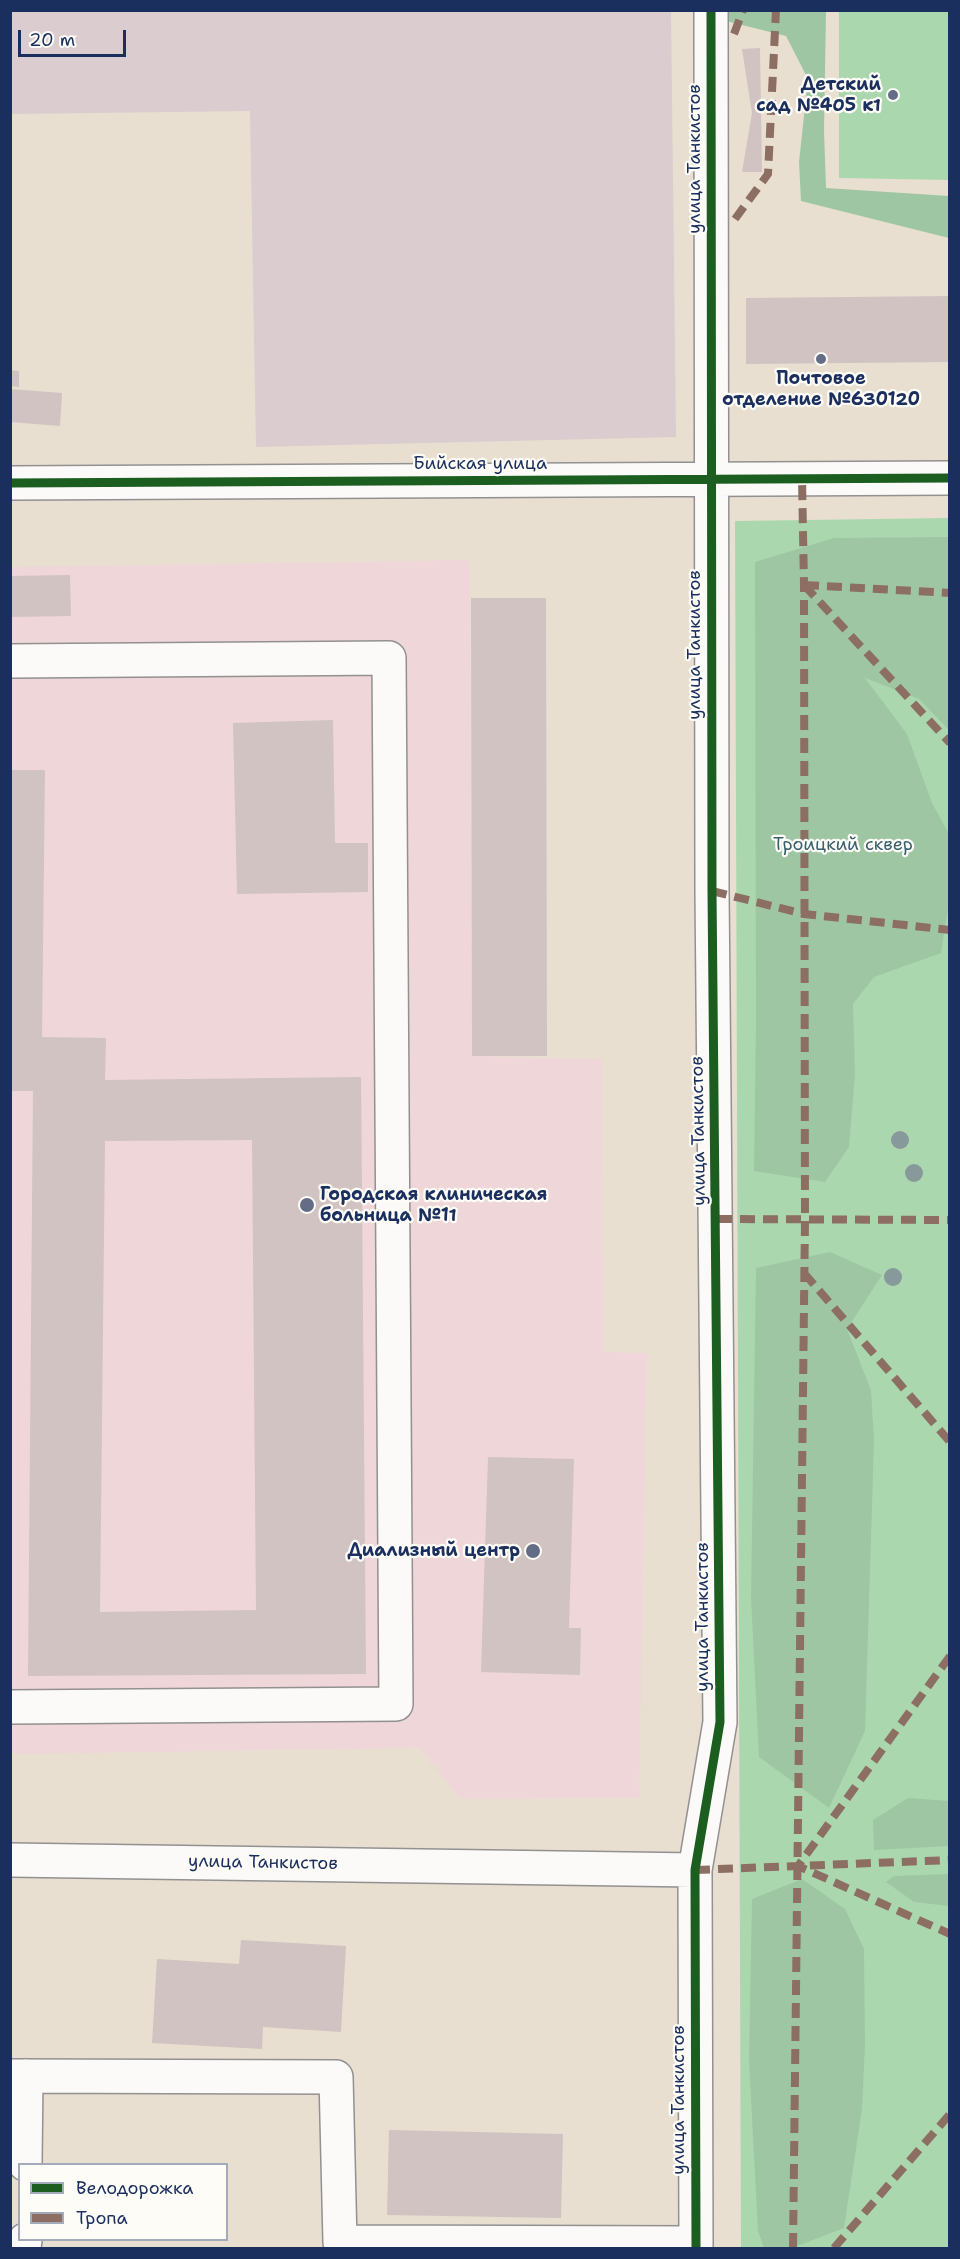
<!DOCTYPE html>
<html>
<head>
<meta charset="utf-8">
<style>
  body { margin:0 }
  #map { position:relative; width:960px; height:2259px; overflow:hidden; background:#e8dfd0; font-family:"Shantell Sans",sans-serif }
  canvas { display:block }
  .frame { position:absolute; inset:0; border:12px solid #1b2f5e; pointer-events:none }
  .legend { position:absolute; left:18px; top:2163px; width:210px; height:78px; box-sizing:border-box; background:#fdfcf7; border:2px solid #a3aaba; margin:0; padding:8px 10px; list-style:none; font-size:18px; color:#1b2f5e }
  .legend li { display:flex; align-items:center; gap:12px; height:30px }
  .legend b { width:30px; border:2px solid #a3aaba }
  .scale { position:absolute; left:18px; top:30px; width:108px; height:27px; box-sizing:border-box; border:3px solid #1b2f5e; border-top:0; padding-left:8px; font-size:18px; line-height:21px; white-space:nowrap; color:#1b2f5e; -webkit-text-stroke:4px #fdfcf7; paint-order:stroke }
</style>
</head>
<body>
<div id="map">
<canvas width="960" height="2259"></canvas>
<div class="frame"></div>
<ul class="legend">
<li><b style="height:8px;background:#1b5e20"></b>Велодорожка</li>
<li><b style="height:8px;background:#8d6e63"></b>Тропа</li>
</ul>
<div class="scale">20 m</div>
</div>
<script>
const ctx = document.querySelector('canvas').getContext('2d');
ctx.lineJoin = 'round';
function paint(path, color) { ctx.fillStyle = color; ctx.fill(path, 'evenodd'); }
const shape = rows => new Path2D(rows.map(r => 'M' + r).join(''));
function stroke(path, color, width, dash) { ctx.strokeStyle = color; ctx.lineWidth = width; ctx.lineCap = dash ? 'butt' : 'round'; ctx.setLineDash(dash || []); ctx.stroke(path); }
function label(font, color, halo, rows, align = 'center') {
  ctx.font = font + ' "Shantell Sans",sans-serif'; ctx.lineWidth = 4.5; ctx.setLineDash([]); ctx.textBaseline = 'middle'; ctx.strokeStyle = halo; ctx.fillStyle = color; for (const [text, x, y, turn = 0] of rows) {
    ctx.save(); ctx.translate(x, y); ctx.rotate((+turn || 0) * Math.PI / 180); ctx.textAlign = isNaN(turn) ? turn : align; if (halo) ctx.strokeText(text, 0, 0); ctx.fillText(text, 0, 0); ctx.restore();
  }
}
paint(shape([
  [470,560,472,1056,602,1059,604,1352,647,1353,639,1798,460,1799,419,1748,11,1754,10,567]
]), '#eed6d9');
paint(shape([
  [10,11,671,11,676,437,256,447,250,111,11,114]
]), '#dacccf');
paint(shape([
  [839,11,949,11,949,180,839,178],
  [949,518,949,2248,741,2248,735,521]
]), '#abd7af');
paint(shape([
  [721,11,826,11,824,131,826,188,949,196,949,238,801,201,799,162,808,79,786,36,722,20],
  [949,537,949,730,919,699,865,678,907,734,932,803,949,834,949,903,941,953,874,977,853,1004,855,1074,849,1147,825,1182,754,1171,756,1022,755,562,834,538],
  [830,1252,882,1275,847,1329,871,1390,874,1440,865,1731,829,1808,759,1757,751,1598,756,1268],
  [908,1798,949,1801,949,1846,874,1850,873,1820],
  [949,1874,949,1906,914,1902,886,1882,894,1876],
  [802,1879,845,1909,864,1949,865,2046,862,2109,844,2228,792,2248,764,2248,758,2231,749,2061,752,1899]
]), '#9ec6a3');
paint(shape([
  [760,48,762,172,742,172,752,113,742,49],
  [950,296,950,362,746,364,746,298],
  [10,370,19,371,19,387,10,386],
  [10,389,62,393,60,426,10,422],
  [70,575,71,616,10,617,10,576],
  [471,598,546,598,547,1056,472,1056],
  [333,720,335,843,368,843,368,892,237,894,233,723],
  [10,770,45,770,42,1037,106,1038,105,1080,361,1077,366,1674,28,1676,33,1091,10,1091],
  [252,1140,256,1610,100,1612,105,1141],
  [488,1457,574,1459,569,1628,581,1628,580,1675,481,1672],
  [241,1940,346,1946,341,2032,263,2027,262,2049,152,2043,157,1959,239,1964],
  [389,2130,563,2134,561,2218,387,2215]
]), '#d0c3c1');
const minor = shape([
  [10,483,950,478],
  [10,661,389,658,396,1704,10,1707],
  [10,1860,695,1870],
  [10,2076,336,2077,340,2242,696,2243],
  [25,2164,26,2076],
  [24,2248,25,2240],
  [696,2248,695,1870,720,1722,712,891,711,10]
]);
stroke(minor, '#929091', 36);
stroke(minor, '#fcfaf8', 33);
stroke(shape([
  [734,34,743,10],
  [735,219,768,174,776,10],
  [804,585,950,743],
  [804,585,950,593],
  [712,891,804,914,950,930],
  [717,1219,950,1220],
  [804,1273,950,1442],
  [950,1656,798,1866,950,1934],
  [695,1870,950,1860],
  [793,2248,805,1220,804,585,802,479],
  [834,2248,950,2114]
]), '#8d6e63', 8, [15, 8]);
stroke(shape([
  [10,483,950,478],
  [696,2248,695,1870,720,1722,712,891,711,10]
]), '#1b5e20', 9);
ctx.fillStyle = '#87999a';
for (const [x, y] of [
  [900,1140],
  [914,1173],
  [893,1277]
]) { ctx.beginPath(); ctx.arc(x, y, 9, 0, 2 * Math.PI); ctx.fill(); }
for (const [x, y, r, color] of [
  [893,95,6,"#636d86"],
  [821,359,6,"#636d86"],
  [307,1205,8,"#636d86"],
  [533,1551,8,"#636d86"]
]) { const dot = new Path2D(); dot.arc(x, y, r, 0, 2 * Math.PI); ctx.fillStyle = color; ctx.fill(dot); stroke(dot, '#fdfcf7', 2); }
label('bold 18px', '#1b2f5e', '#fdfcf7', [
  ["Детский",881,85],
  ["сад №405 к1",881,106],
  ["Почтовое",821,379,"center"],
  ["отделение №630120",821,400,"center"],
  ["Городская клиническая",320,1195,"left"],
  ["больница №11",320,1216,"left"],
  ["Диализный центр",520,1551]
], 'right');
label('18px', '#1b2f5e', '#fdfcf7', [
  ["улица Танкистов",695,159,-90],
  ["Бийская улица",480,464],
  ["улица Танкистов",695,645,-90],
  ["улица Танкистов",699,1131,-91],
  ["улица Танкистов",703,1617,-90],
  ["улица Танкистов",263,1863,1],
  ["улица Танкистов",679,2100,-90]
]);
label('18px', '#375f6e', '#fdfcf7', [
  ["Троицкий сквер",843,845]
]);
</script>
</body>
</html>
